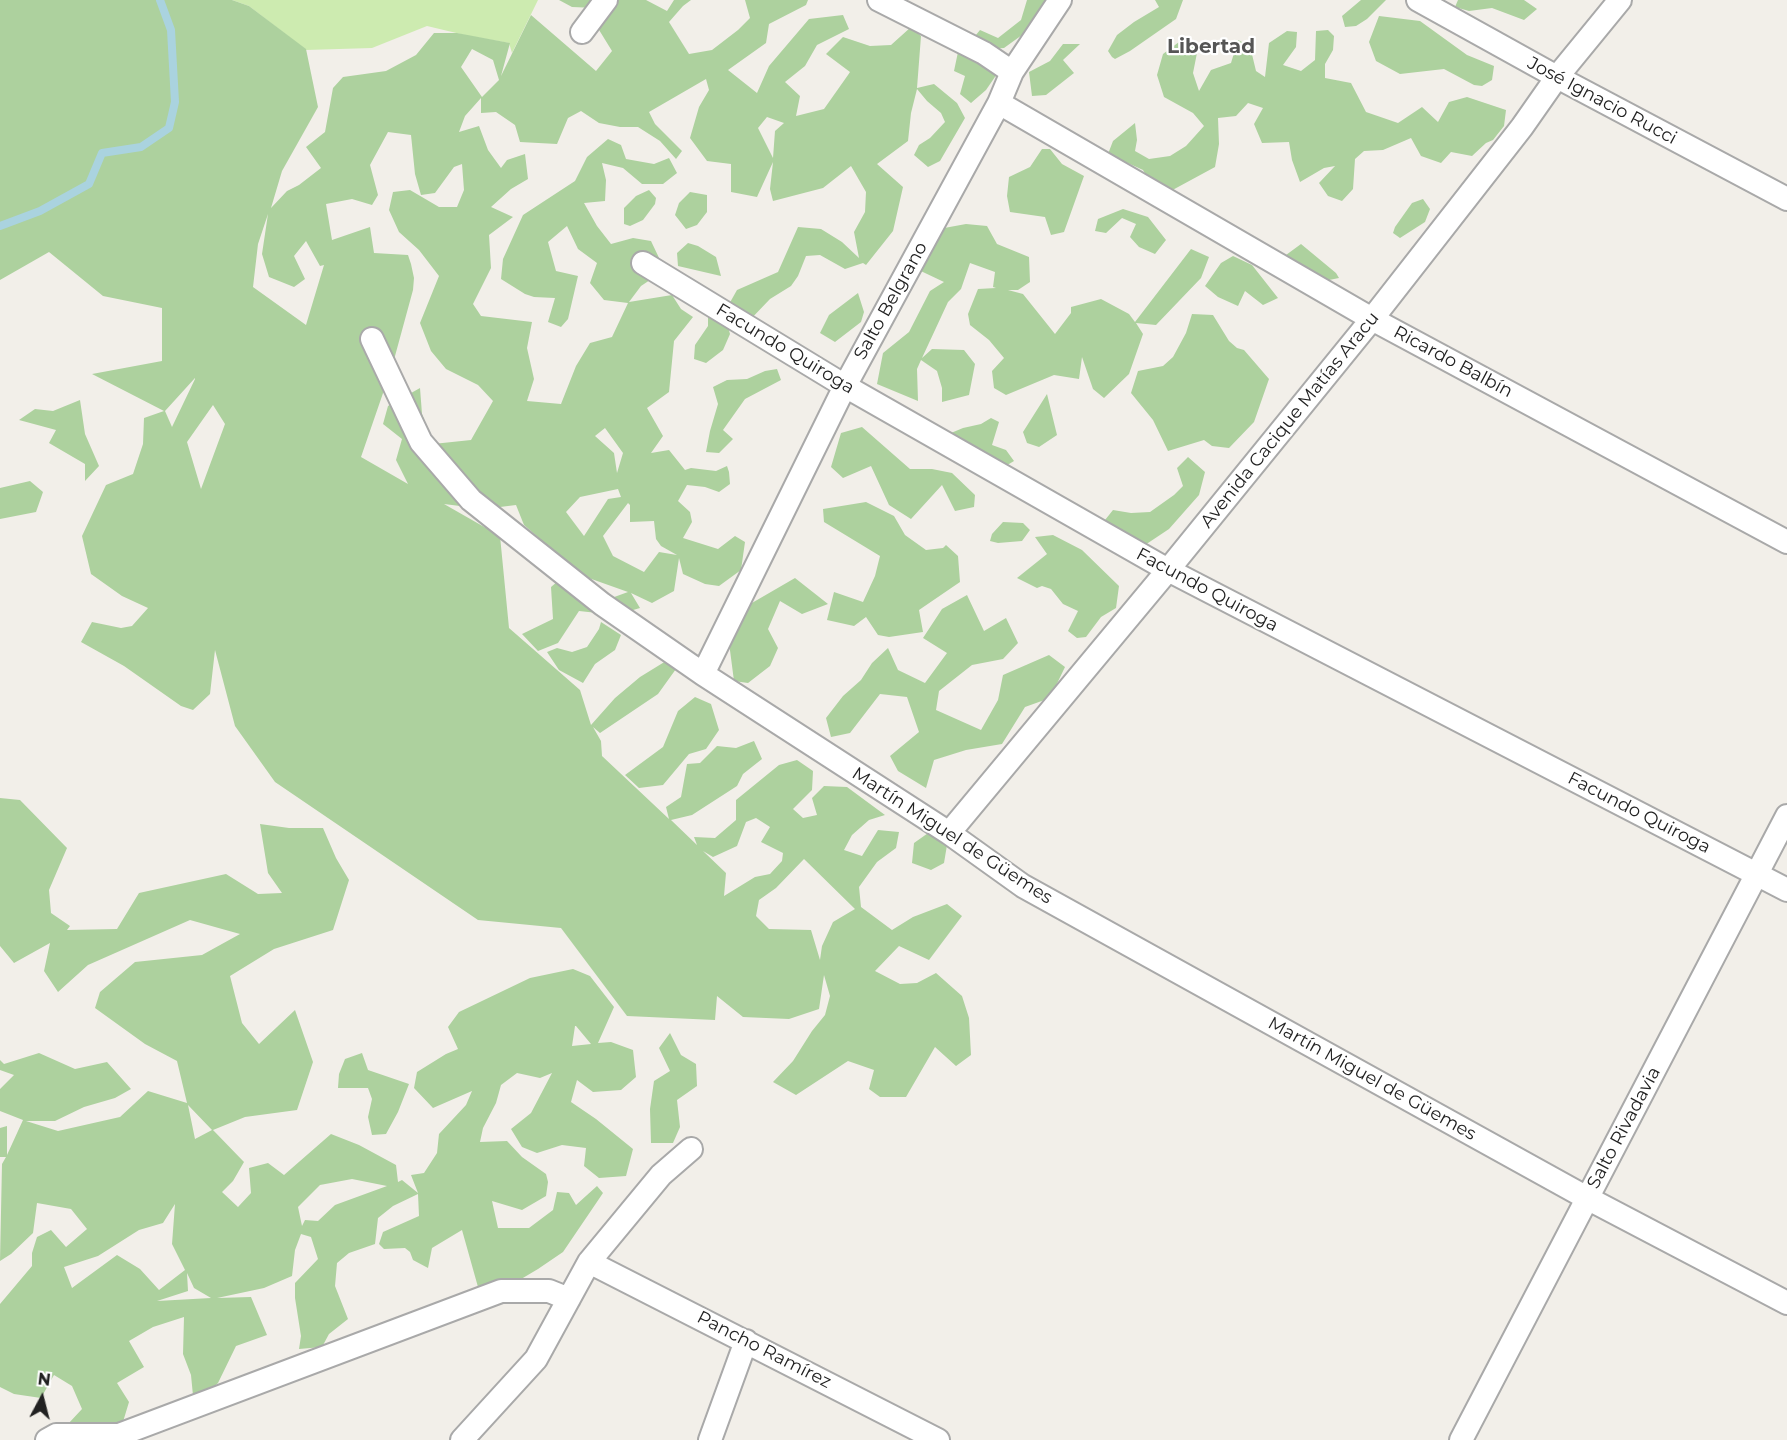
<!DOCTYPE html>
<html>
<head>
<meta charset="utf-8">
<style>
  body { margin:0 }
  #map { position:relative; width:1787px; height:1440px; overflow:hidden; background:#f2efe9; font-family:Montserrat,sans-serif }
  canvas { display:block }
  .north { position:absolute; left:12px; top:1368px; width:60px; height:60px; -webkit-text-stroke:4px #fff; paint-order:stroke; rotate:7deg; font-size:16px; font-weight:700; line-height:24px; text-align:center; color:#222 }
  .north::after { content:''; display:block; margin:auto; width:21px; height:27px; background:#222; clip-path:polygon(50% 0,100% 100%,50% 72%,0 100%) }
</style>
</head>
<body>
<div id="map">
<canvas width="1787" height="1440"></canvas>
<div class="north">N</div>
</div>
<script>
const ctx = document.querySelector('canvas').getContext('2d');
ctx.lineJoin = 'round';
function paint(path, color) { ctx.fillStyle = color; ctx.fill(path, 'evenodd'); }
const shape = rows => new Path2D(rows.map(r => 'M' + r).join(''));
function stroke(path, color, width, dash) { ctx.strokeStyle = color; ctx.lineWidth = width; ctx.lineCap = dash ? 'butt' : 'round'; ctx.setLineDash(dash || []); ctx.stroke(path); }
function label(font, color, halo, rows, align = 'center') {
  ctx.font = font + ' Montserrat,sans-serif'; ctx.lineWidth = 4.5; ctx.setLineDash([]); ctx.textBaseline = 'middle'; ctx.strokeStyle = halo; ctx.fillStyle = color; for (const [text, x, y, turn = 0] of rows) {
    ctx.save(); ctx.translate(x, y); ctx.rotate((+turn || 0) * Math.PI / 180); ctx.textAlign = isNaN(turn) ? turn : align; if (halo) ctx.strokeText(text, 0, 0); ctx.fillText(text, 0, 0); ctx.restore();
  }
}
paint(shape([
  [232,0,538,0,512,53,509,43,469,36,427,26,372,48,306,50,249,6]
]), '#cdebb0');
paint(shape([
  [0,0,232,0,249,6,306,49,318,107,282,171,271,208,287,191,299,185,321,168,306,147,325,132,333,88,343,77,386,71,416,55,434,33,457,33,510,43,501,76,531,15,596,71,612,51,596,25,596,8,572,7,559,0,646,0,667,11,674,0,691,0,683,6,669,22,689,54,712,50,738,30,750,18,745,0,808,0,806,5,769,24,766,43,728,70,757,93,769,66,809,19,843,15,849,29,817,45,805,66,785,82,800,96,796,116,824,109,848,75,850,72,826,54,843,37,870,46,891,45,911,27,921,36,917,88,934,84,957,103,965,118,940,161,928,167,914,155,919,145,930,138,945,122,941,113,927,101,917,89,911,113,908,141,877,164,903,187,893,231,866,265,863,263,845,269,820,255,806,256,798,276,791,286,770,299,747,323,728,306,737,290,778,272,798,227,821,229,842,242,859,258,854,232,865,212,866,192,851,166,823,188,773,201,770,189,773,162,757,197,731,192,731,164,707,161,690,138,699,107,709,90,706,79,649,112,655,124,682,151,676,159,660,141,638,127,620,127,599,123,581,111,568,118,557,144,520,142,515,125,496,112,481,113,481,98,465,116,459,132,479,126,488,150,501,168,507,160,525,154,528,179,511,189,491,207,513,217,489,235,491,268,473,304,481,316,532,322,527,348,534,379,527,401,561,404,576,366,590,343,612,337,628,303,604,300,590,283,597,263,578,249,567,226,548,242,556,271,578,276,568,319,561,327,548,322,555,298,534,297,525,294,501,279,503,259,523,215,575,181,587,157,608,139,621,145,626,159,654,164,669,158,677,173,663,184,642,184,623,168,602,163,606,180,605,201,584,203,597,226,611,244,633,238,651,241,660,260,653,278,641,286,629,302,672,295,681,309,693,317,674,341,669,392,647,408,663,436,651,453,669,450,685,470,691,468,716,471,727,466,729,472,730,484,719,492,705,487,687,485,678,501,690,512,692,522,683,538,718,549,735,536,745,542,741,570,719,586,705,584,683,574,679,558,674,591,652,603,631,593,640,608,616,615,579,611,558,643,538,651,522,634,553,619,551,587,571,570,606,600,628,592,583,576,524,525,516,505,484,509,444,504,500,536,509,628,580,690,591,725,615,698,640,677,666,661,676,669,658,694,600,733,593,727,601,741,602,756,669,819,666,807,681,797,687,764,700,763,717,746,736,748,754,741,762,759,743,774,737,786,692,815,671,820,697,845,694,837,715,838,736,820,736,800,779,765,797,760,813,771,812,790,793,809,803,818,817,815,812,798,824,786,847,787,885,815,869,820,852,835,844,850,862,856,878,830,899,832,896,848,877,862,859,887,861,907,892,930,913,917,947,904,962,916,929,960,899,946,875,971,900,984,917,983,936,973,962,996,969,1018,971,1055,956,1066,935,1047,906,1097,880,1097,869,1089,874,1070,848,1061,796,1095,773,1082,793,1061,812,1031,825,1015,830,996,824,975,819,1009,789,1019,743,1017,717,996,715,1020,627,1016,561,928,478,920,275,782,235,726,215,650,210,694,193,710,181,706,124,666,81,642,92,622,121,628,132,626,148,608,122,596,91,574,82,536,106,485,133,474,143,444,144,418,164,411,92,374,162,361,162,308,103,296,49,252,0,280],
  [472,49,493,60,499,80,482,97,461,67],
  [767,117,784,123,775,131,773,158,758,128],
  [388,132,411,135,415,174,421,195,435,193,454,167,462,164,464,190,457,207,439,207,410,190,393,192,389,210,399,232,419,250,439,276,420,323,431,351,446,369,478,385,493,401,471,440,433,444,422,414,420,388,388,406,383,424,402,439,396,460,408,484,361,457,392,367,413,290,414,278,411,264,408,255,374,253,370,227,332,240,326,204,352,199,372,205,378,195,370,165],
  [268,214,262,254,269,277,294,287,305,279,294,256,306,241,320,266,324,265,306,325,253,287,258,244],
  [195,378,195,379,172,427,165,411],
  [213,405,225,424,201,489,187,442],
  [605,428,623,453,617,473,614,453,595,436],
  [618,489,621,497,608,499,584,536,566,512,580,497],
  [628,503,630,505,630,522,654,521,656,539,661,546,677,555,659,552,644,572,613,556,603,536],
  [756,818,770,827,761,842,783,853,782,861,770,874,755,877,724,896,726,873,703,851,713,857,737,846,746,822],
  [804,859,855,909,833,922,822,946,820,960,811,930,769,929,756,916,759,900,776,888],
  [1027,0,1053,0,1037,16,1022,35,1004,48,977,50,971,41,980,30,998,38,1021,20],
  [1155,0,1183,0,1176,19,1130,51,1115,59,1112,57,1108,51,1117,35,1134,22,1159,7],
  [1361,0,1386,0,1367,19,1356,26,1345,27,1342,16],
  [1458,0,1524,0,1537,9,1524,20,1492,8,1469,11,1455,7],
  [1379,16,1420,21,1467,55,1494,66,1492,80,1482,86,1474,85,1444,69,1400,74,1376,61,1369,42],
  [1328,30,1334,36,1333,50,1325,64,1325,78,1351,83,1366,112,1398,123,1422,107,1438,122,1449,102,1467,97,1506,110,1504,126,1493,140,1486,143,1472,156,1451,152,1441,163,1421,156,1411,138,1383,150,1364,151,1355,159,1353,189,1342,201,1328,196,1319,183,1335,166,1324,168,1300,182,1292,160,1289,142,1262,143,1254,124,1263,108,1248,103,1236,116,1218,118,1219,144,1215,167,1167,193,1155,191,1143,170,1108,154,1113,141,1135,123,1137,140,1135,151,1149,159,1170,156,1186,146,1204,126,1193,113,1164,97,1157,75,1163,54,1183,39,1198,48,1193,73,1199,91,1211,70,1231,63,1238,40,1250,46,1256,71,1265,77,1269,43,1287,31,1297,32,1296,47,1283,65,1301,71,1315,60,1316,31],
  [1063,44,1080,44,1063,60,1074,73,1046,95,1032,96,1029,72,1050,61],
  [958,52,984,53,997,74,986,90,971,103,960,94,965,76,954,71],
  [1042,149,1050,149,1062,164,1084,176,1064,232,1051,235,1045,217,1010,212,1007,196,1009,177,1030,167],
  [649,190,656,198,655,204,643,220,630,226,624,224,624,208,636,196],
  [690,192,707,195,707,212,697,225,686,229,675,215,679,203],
  [1423,199,1430,209,1425,222,1400,238,1393,233,1395,227,1412,203],
  [1123,209,1148,217,1166,240,1155,254,1139,247,1130,237,1136,224,1122,218,1106,233,1095,231,1098,219],
  [966,224,987,226,997,244,1029,257,1030,282,1018,290,1008,290,1023,294,1055,334,1071,313,1071,307,1101,299,1129,314,1135,322,1191,249,1209,257,1201,278,1156,325,1136,323,1143,334,1129,374,1104,398,1093,389,1082,357,1079,379,1054,375,1006,395,994,388,992,371,1004,358,989,340,970,325,968,314,978,289,996,288,993,287,995,272,970,263,961,289,948,302,922,358,932,349,964,350,975,364,969,395,942,402,942,388,937,371,921,360,917,369,918,401,877,384,883,353,909,332,930,291,944,282,906,264,917,233],
  [688,243,698,246,716,257,721,276,678,266,677,253],
  [1301,244,1336,273,1339,278,1329,280,1285,266,1286,255],
  [1233,256,1252,265,1278,298,1263,305,1245,291,1238,306,1218,297,1205,286,1221,263],
  [858,293,864,312,861,322,835,342,820,333,829,315],
  [1192,314,1213,315,1229,341,1237,348,1244,350,1269,379,1254,422,1229,448,1212,446,1204,440,1168,451,1153,420,1131,393,1138,371,1163,366,1173,357,1186,333],
  [708,315,726,320,730,334,723,350,706,363,694,359,695,345,708,326],
  [777,369,781,380,745,399,723,430,733,439,719,453,706,452,710,431,718,404,713,387,727,380,747,379,765,371],
  [1047,394,1057,435,1039,447,1027,443,1023,432],
  [80,400,85,434,99,466,85,481,85,464,49,443,56,430,19,420,35,409,53,411],
  [991,418,999,422,992,445,1006,450,1014,461,999,470,951,433,963,428,981,424],
  [862,427,910,469,932,469,952,473,975,495,974,507,955,511,942,485,911,519,889,505,871,466,843,478,831,467,841,433],
  [1188,457,1205,472,1199,495,1169,529,1145,545,1101,525,1113,510,1131,513,1150,512,1174,495,1183,486,1177,468],
  [30,481,43,492,36,512,0,519,0,488],
  [866,502,894,516,905,535,926,550,943,548,946,545,958,556,960,582,919,610,923,632,889,637,878,635,866,617,854,626,827,620,834,592,863,602,875,576,880,556,824,522,823,509],
  [1003,522,1023,523,1030,530,1022,541,998,543,990,541,992,534],
  [1053,535,1082,550,1119,586,1116,608,1101,617,1086,637,1077,638,1068,631,1078,611,1063,604,1051,589,1042,586,1037,588,1017,578,1047,554,1035,537],
  [795,578,828,604,802,614,780,601,768,629,778,648,770,666,748,683,734,681,728,635,745,607],
  [967,595,984,631,1006,618,1018,643,1003,659,972,665,939,691,936,710,981,730,998,700,1003,675,1049,655,1065,667,1050,698,1025,707,1002,744,966,750,934,760,926,788,898,771,890,756,919,732,907,697,880,694,850,733,831,737,826,718,843,696,861,680,872,663,888,648,898,670,925,683,947,653,923,638,942,609],
  [601,622,621,635,615,650,595,664,583,683,559,670,547,652,557,648,572,652,587,647,599,629],
  [695,697,711,704,719,730,706,749,689,754,663,785,639,788,625,775,663,747,678,711],
  [0,798,20,800,67,848,49,890,51,913,70,926,67,930,117,929,139,893,226,874,258,894,282,893,268,873,260,824,289,828,323,828,336,858,349,880,333,930,274,949,230,976,242,1023,259,1044,295,1010,313,1062,297,1110,245,1117,213,1130,244,1162,233,1181,222,1192,238,1207,251,1193,249,1168,268,1163,284,1175,331,1134,359,1145,396,1165,398,1182,402,1180,418,1193,411,1175,424,1173,437,1153,439,1134,466,1105,472,1091,433,1108,414,1088,417,1072,446,1054,458,1049,448,1027,459,1012,530,978,573,969,590,976,614,1007,598,1043,611,1042,633,1050,636,1077,621,1090,593,1092,577,1080,571,1102,596,1119,633,1149,626,1176,599,1178,584,1166,586,1148,562,1145,537,1153,522,1147,511,1129,531,1113,552,1073,540,1078,517,1073,501,1085,496,1103,483,1128,480,1142,507,1141,522,1157,546,1174,548,1182,546,1196,522,1210,492,1201,498,1228,529,1228,553,1210,557,1192,569,1193,576,1205,597,1186,603,1193,563,1252,538,1269,501,1291,478,1287,462,1230,432,1248,428,1268,413,1260,410,1252,405,1248,384,1249,379,1244,383,1232,419,1216,418,1194,393,1206,378,1218,375,1244,349,1253,337,1263,335,1286,348,1319,329,1334,322,1347,299,1349,301,1336,295,1298,295,1283,318,1259,311,1237,301,1234,295,1250,292,1276,264,1288,217,1298,251,1297,267,1335,236,1346,218,1383,194,1406,191,1375,183,1354,184,1317,153,1327,129,1341,144,1367,117,1383,129,1402,119,1435,68,1424,82,1409,72,1386,54,1375,41,1398,14,1394,0,1387,0,1304,32,1266,32,1253,37,1237,51,1230,66,1247,87,1229,71,1209,37,1203,33,1233,11,1254,0,1261,2,1164,6,1157,0,1157,0,1128,7,1126,7,1155,23,1120,0,1111,0,1089,14,1075,0,1070,0,1060,4,1064,39,1053,75,1069,107,1062,131,1089,115,1098,84,1107,55,1121,26,1121,58,1131,120,1117,148,1091,187,1103,177,1061,145,1044,95,1008,100,992,135,962,202,955,240,934,190,920,88,965,58,992,44,971,50,943,14,963,0,946],
  [575,1026,576,1026,591,1044,572,1046],
  [188,1105,212,1130,195,1139],
  [352,1179,387,1186,335,1205,318,1221,305,1220,302,1226,298,1207,320,1185],
  [175,1204,172,1244,185,1270,159,1290,140,1269,117,1255,72,1288,64,1267,98,1256,139,1230,163,1223],
  [187,1273,194,1288,211,1298,157,1301,188,1291],
  [931,831,948,839,944,863,931,870,912,863,914,843],
  [670,1033,681,1055,696,1064,697,1086,677,1100,680,1127,673,1143,651,1143,650,1109,654,1081,670,1071,659,1048],
  [362,1053,368,1070,409,1084,398,1112,386,1134,372,1135,368,1117,372,1099,368,1088,338,1088,339,1074,345,1059]
]), '#add19e');
stroke(shape([
  [0,226,40,211,89,184,102,153,141,147,169,128,175,102,171,30,160,0]
]), '#aad3df', 8);
const minor = shape([
  [879,0,984,53,1012,72],
  [1418,0,1557,77,1787,199],
  [582,32,606,0],
  [999,103,1372,319,1787,542],
  [643,263,845,386,1168,570,1787,890],
  [372,339,421,442,471,500,602,604,703,674,949,833,1023,886,1587,1198,1787,1303],
  [703,674,845,386,999,103,1012,72,1060,0],
  [949,833,1168,570,1372,319,1522,127,1557,77,1620,0],
  [589,1262,938,1440],
  [47,1440,56,1435,119,1435,501,1291,549,1291,569,1299],
  [462,1440,536,1359,589,1262,661,1175,691,1149],
  [710,1440,746,1341],
  [1461,1440,1787,816]
]);
stroke(minor, '#a9a9a9', 26);
stroke(minor, '#fff', 22);
label('18px', '#222', '#fff', [
  ["José Ignacio Rucci",1602,101,28],
  ["Salto Belgrano",891,301,-61],
  ["Facundo Quiroga",785,349,31],
  ["Ricardo Balbín",1453,362,28],
  ["Avenida Cacique Matías Aracu",1290,420,-51],
  ["Facundo Quiroga",1207,590,28],
  ["Facundo Quiroga",1639,813,27],
  ["Martín Miguel de Güemes",952,836,33],
  ["Martín Miguel de Güemes",1372,1079,29],
  ["Salto Rivadavia",1624,1128,-62],
  ["Pancho Ramírez",764,1350,27]
]);
label('bold 20px', '#555', '#fff', [
  ["Libertad",1211,47]
]);
</script>
</body>
</html>
